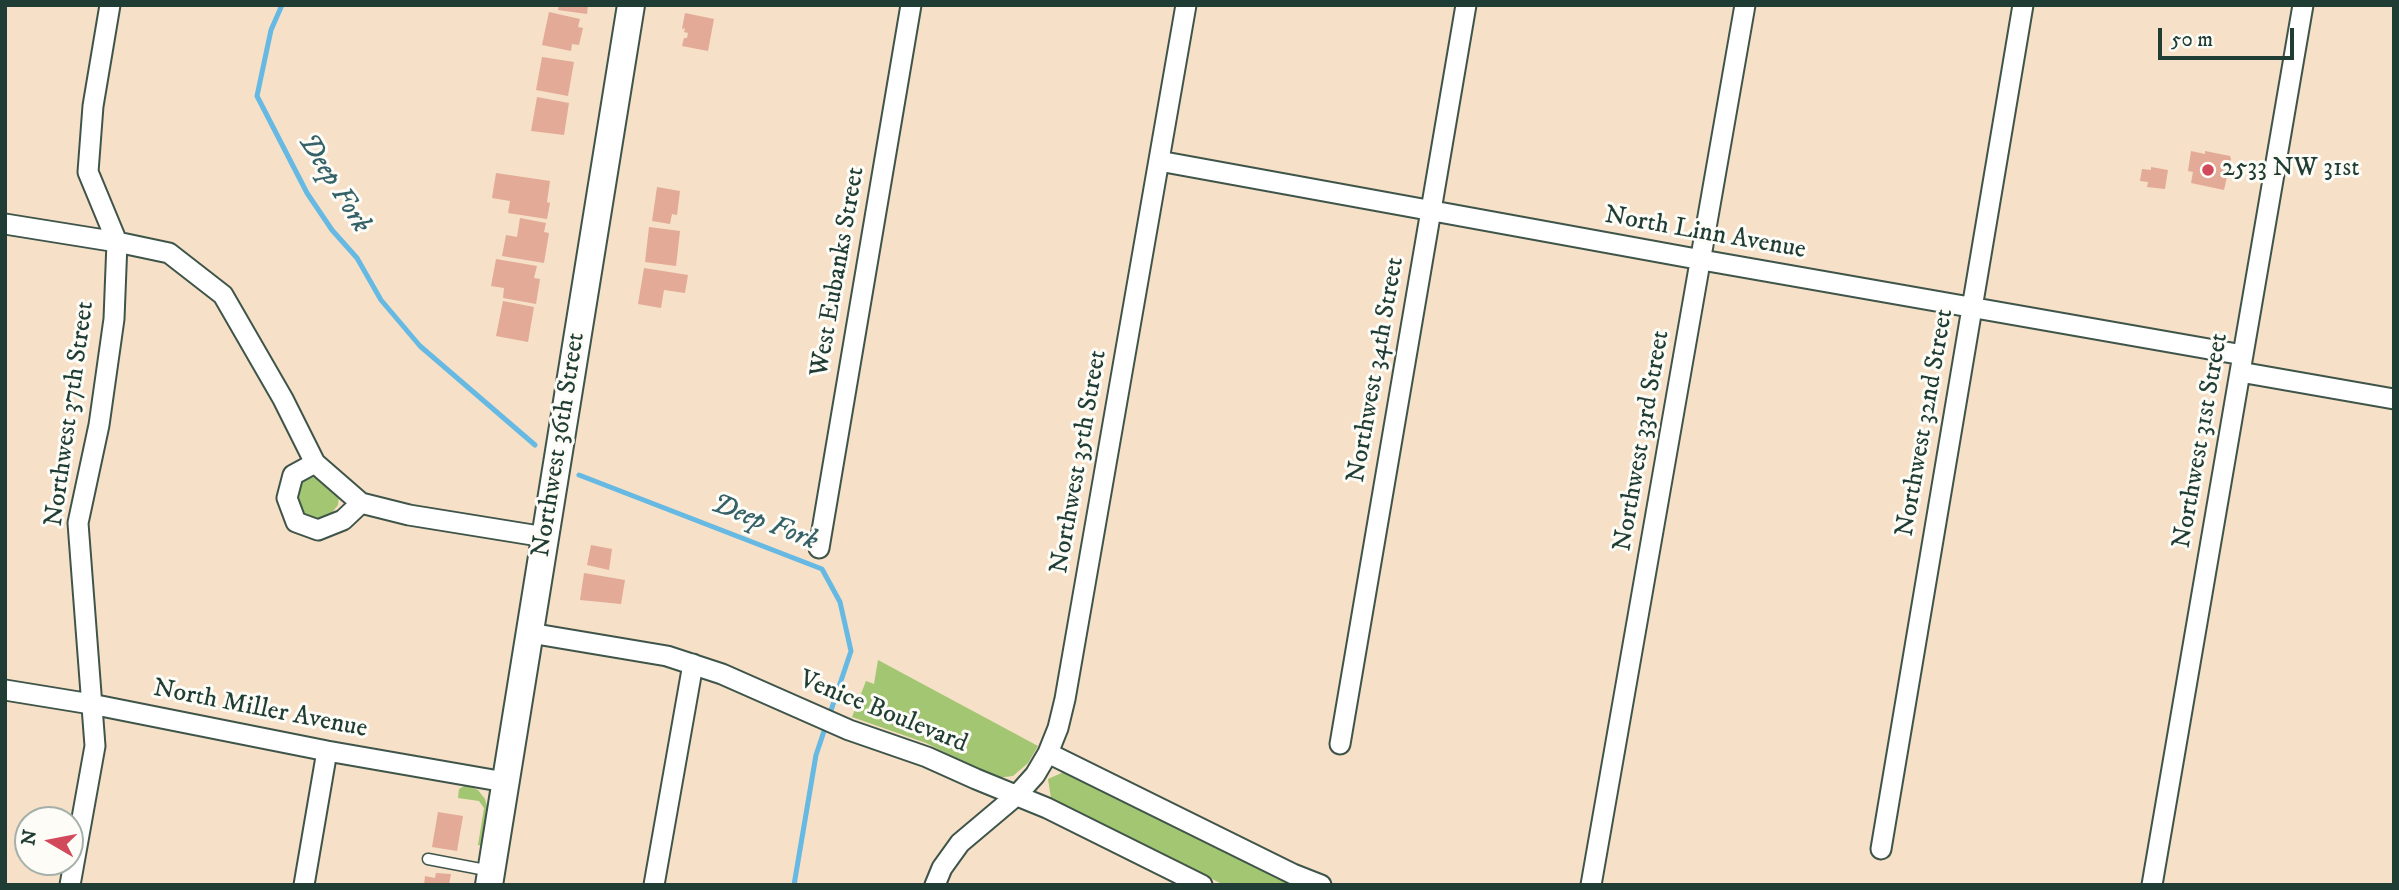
<!DOCTYPE html>
<html>
<head>
<meta charset="utf-8">
<style>
  body { margin:0 }
  #map { position:relative; width:2399px; height:890px; overflow:hidden; background:#f6e0c7; font-family:"IM FELL DW Pica",serif }
  canvas { display:block }
  .frame { position:absolute; inset:0; border:7px solid #1f3d34; pointer-events:none }
  .north { position:absolute; left:14px; top:806px; width:70px; height:70px; box-sizing:border-box; background:#fdfcf7; border:2px solid #a4b0a9; border-radius:50%; rotate:280deg; font-size:19px; font-weight:700; line-height:28px; text-align:center; color:#1f3d34 }
  .north::after { content:''; display:block; margin:auto; width:24px; height:32px; background:#d1495b; clip-path:polygon(50% 0,100% 100%,50% 72%,0 100%) }
  .scale { position:absolute; left:2158px; top:28px; width:136px; height:32px; box-sizing:border-box; border:4px solid #1f3d34; border-top:0; padding-left:9px; font-size:21px; line-height:24px; white-space:nowrap; color:#1f3d34; -webkit-text-stroke:5px #fdfcf7; paint-order:stroke }
</style>
</head>
<body>
<div id="map">
<canvas width="2399" height="890"></canvas>
<div class="frame"></div>
<div class="north">N</div>
<div class="scale">50 m</div>
</div>
<script>
const ctx = document.querySelector('canvas').getContext('2d');
ctx.lineJoin = 'round';
function paint(path, color) { ctx.fillStyle = color; ctx.fill(path, 'evenodd'); }
const shape = rows => new Path2D(rows.map(r => 'M' + r).join(''));
function stroke(path, color, width, dash) { ctx.strokeStyle = color; ctx.lineWidth = width; ctx.lineCap = dash ? 'butt' : 'round'; ctx.setLineDash(dash || []); ctx.stroke(path); }
function label(font, color, halo, rows, align = 'center') {
  ctx.font = font + ' "IM FELL DW Pica",serif'; ctx.lineWidth = 6; ctx.setLineDash([]); ctx.textBaseline = 'middle'; ctx.strokeStyle = halo; ctx.fillStyle = color; for (const [text, x, y, turn = 0] of rows) {
    ctx.save(); ctx.translate(x, y); ctx.rotate((+turn || 0) * Math.PI / 180); ctx.textAlign = isNaN(turn) ? turn : align; if (halo) ctx.strokeText(text, 0, 0); ctx.fillText(text, 0, 0); ctx.restore();
  }
}
paint(shape([
  [317,476,339,496,338,505,330,515,316,520,304,517,294,496,301,481],
  [878,660,1038,746,1028,763,1013,776,996,778,926,743,852,717,866,681,874,684],
  [1066,771,1300,885,1224,885,1051,798,1048,779],
  [466,785,478,790,485,799,488,810,482,846,478,845,484,808,479,801,458,798,459,789]
]), '#a2c671');
stroke(shape([
  [282,5,271,30,257,96,307,193,332,230,357,258,381,300,420,346,535,445],
  [579,475,822,569,840,602,851,651,816,755,794,885]
]), '#66b9e2', 5);
paint(shape([
  [559,5,588,5,587,14,558,10],
  [549,12,580,19,578,27,583,28,579,45,572,44,571,51,542,45],
  [685,13,714,19,708,51,682,46,684,38,687,38,688,33,684,32,685,28,682,29],
  [542,57,574,62,568,96,536,90],
  [537,97,569,103,564,135,531,131],
  [2191,151,2205,154,2205,151,2230,156,2231,159,2224,190,2191,183,2193,172,2188,171],
  [2151,167,2168,170,2165,189,2147,187,2148,182,2140,181,2142,169,2151,170],
  [496,173,550,181,547,202,550,203,547,219,508,213,510,201,492,198],
  [657,187,680,191,677,215,672,214,670,224,652,221],
  [520,218,546,223,544,232,549,233,544,263,502,256,506,235,517,237],
  [649,227,680,231,676,266,645,262],
  [496,259,537,266,534,278,540,279,536,304,503,298,504,288,491,286],
  [644,268,688,275,685,293,664,290,661,308,638,304],
  [503,301,534,307,528,342,496,336],
  [591,545,612,549,609,570,587,565],
  [584,573,625,580,621,604,580,600],
  [438,812,463,816,457,851,432,847],
  [436,873,451,874,449,885,424,885,425,876,435,878]
]), '#e2aa97');
const lane = shape([
  [428,859,491,871]
]);
const street = shape([
  [1159,161,1702,260,2243,355],
  [5,224,117,242,169,253,223,295,283,399,315,463,361,503,409,515,545,537],
  [2240,372,2394,399],
  [315,463,293,475,287,498,296,522,318,530,343,520,361,503],
  [819,548,911,5],
  [530,633,667,656,722,674,849,730,927,757,976,779,1047,808,1202,885],
  [5,690,91,704,327,751,505,782],
  [1340,744,1466,5],
  [1048,753,1293,874,1321,885],
  [1881,849,2023,5],
  [70,885,95,746,78,523,99,425,114,319,117,242,88,172,93,106,110,5],
  [304,885,327,751],
  [654,885,693,664],
  [935,885,942,868,960,843,1017,795,1035,775,1048,753,1058,728,1065,699,1186,5],
  [1591,885,1745,5],
  [2152,885,2303,5]
]);
const secondary = shape([
  [489,885,631,5]
]);
stroke(lane, '#3f554a', 13);
stroke(street, '#3f554a', 23);
stroke(secondary, '#3f554a', 30);
stroke(lane, '#fff', 10);
stroke(street, '#fff', 19);
stroke(secondary, '#fff', 26);
for (const [x, y, r, color] of [
  [2208,170,7,"#d1495b"]
]) { const dot = new Path2D(); dot.arc(x, y, r, 0, 2 * Math.PI); ctx.fillStyle = color; ctx.fill(dot); stroke(dot, '#fdfcf7', 2.5); }
label('26px', '#1f3d34', '#fdfcf7', [
  ["2533 NW 31st",2222,170]
], 'left');
label('26px', '#1f3d34', '#fdfcf7', [
  ["North Linn Avenue",1705,234,10],
  ["West Eubanks Street",839,272,-80],
  ["Northwest 34th Street",1377,370,-80],
  ["Northwest 37th Street",71,414,-82],
  ["Northwest 32nd Street",1926,423,-80],
  ["Northwest 33rd Street",1643,441,-80],
  ["Northwest 31st Street",2202,441,-80],
  ["Northwest 36th Street",560,445,-81],
  ["Northwest 35th Street",1080,462,-80],
  ["North Miller Avenue",260,710,11],
  ["Venice Boulevard",883,713,22]
]);
label('italic 28px', '#346268', '#fdfcf7', [
  ["Deep Fork",333,184,58],
  ["Deep Fork",764,524,21]
]);
</script>
</body>
</html>
